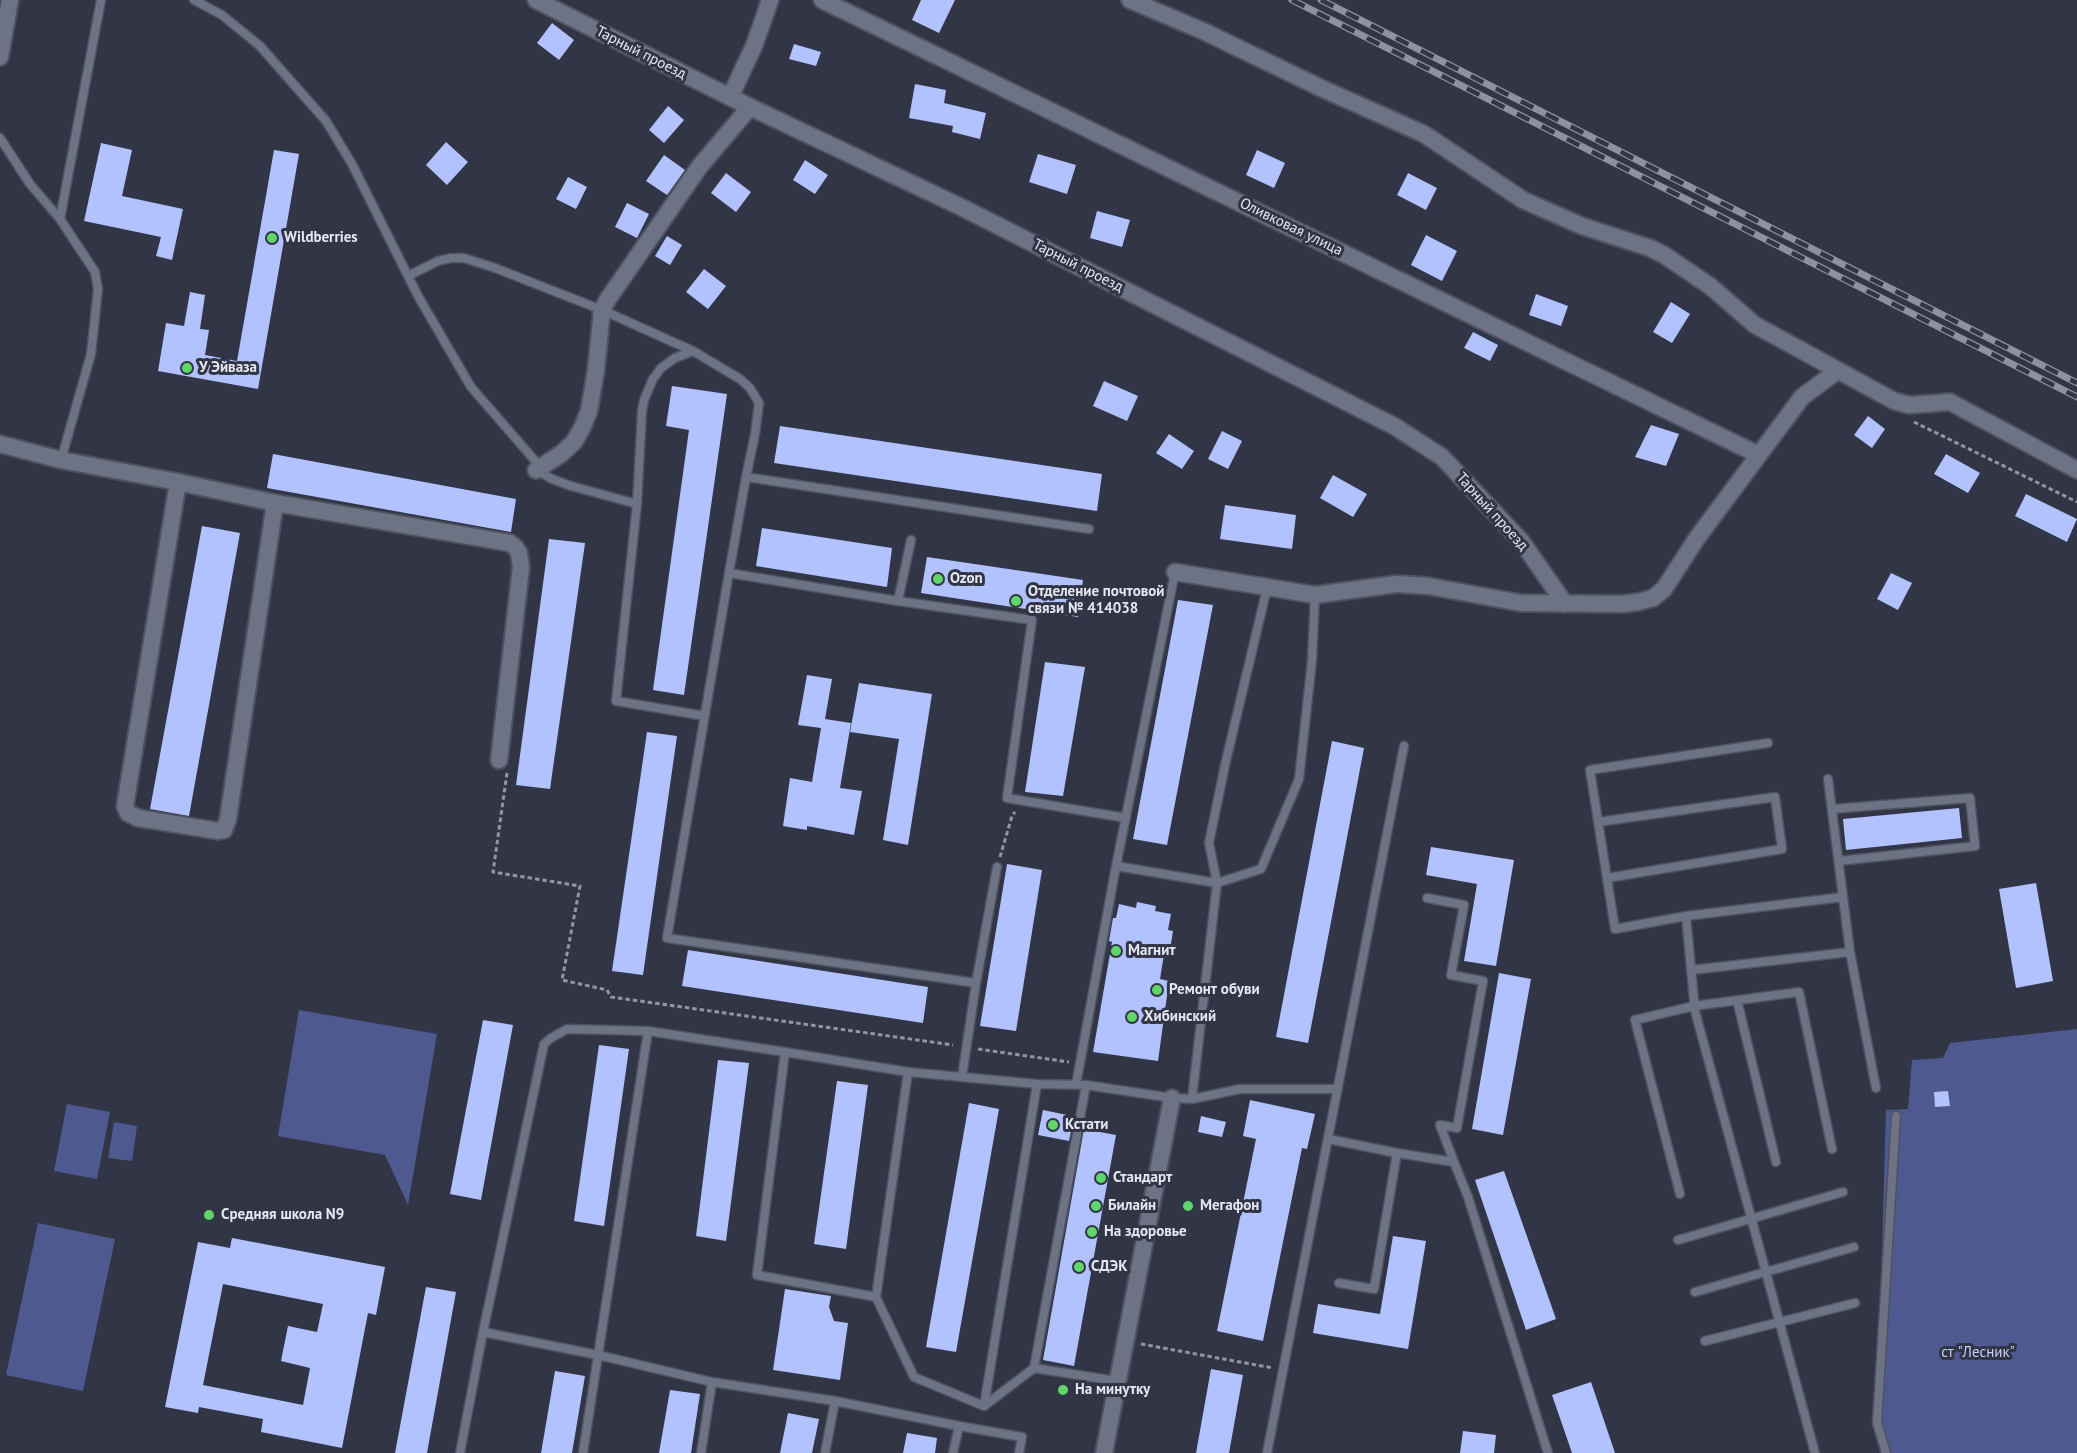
<!DOCTYPE html>
<html>
<head>
<meta charset="utf-8">
<style>
  body { margin:0 }
  canvas { display:block; background:#313545 }
</style>
</head>
<body>
<canvas width="2077" height="1453"></canvas>
<script>
const ctx = document.querySelector('canvas').getContext('2d');
ctx.lineJoin = 'round';
function paint(path, color) { ctx.fillStyle = color; ctx.fill(path, 'evenodd'); }
const shape = rows => new Path2D(rows.map(r => 'M' + r).join(''));
function stroke(path, color, width, dash) { ctx.strokeStyle = color; ctx.lineWidth = width; ctx.lineCap = dash ? 'butt' : 'round'; ctx.setLineDash(dash || []); ctx.stroke(path); }
function label(font, color, halo, rows, align = 'center') {
  ctx.font = font + ' "PT Sans",sans-serif'; ctx.lineWidth = 6; ctx.setLineDash([]); ctx.textBaseline = 'middle'; ctx.strokeStyle = halo; ctx.fillStyle = color; for (const [text, x, y, turn = 0] of rows) {
    ctx.save(); ctx.translate(x, y); ctx.rotate((+turn || 0) * Math.PI / 180); ctx.textAlign = isNaN(turn) ? turn : align; if (halo) ctx.strokeText(text, 0, 0); ctx.fillText(text, 0, 0); ctx.restore();
  }
}
paint(shape([
  [299,1010,437,1034,408,1205,385,1155,278,1136],
  [2077,1029,2077,1453,1885,1453,1877,1423,1886,1110,1908,1109,1912,1060,1943,1058,1950,1043],
  [67,1104,110,1112,97,1179,54,1171],
  [114,1122,137,1126,132,1161,108,1158],
  [38,1223,115,1239,83,1391,6,1375]
]), '#4e5a8f');
paint(shape([
  [921,0,955,0,939,33,912,20],
  [552,23,574,40,559,60,537,43],
  [794,44,821,52,816,66,789,59],
  [915,84,946,90,944,103,986,113,980,139,952,132,953,126,909,118],
  [668,106,684,120,664,143,649,130],
  [446,142,468,162,447,185,426,165],
  [101,143,132,150,122,196,183,209,172,260,156,256,161,237,84,221],
  [274,150,299,154,258,389,158,371,166,323,184,326,190,292,205,295,200,329,209,330,205,355,237,361],
  [1257,150,1285,163,1274,188,1246,175],
  [1038,154,1076,165,1067,194,1029,182],
  [664,155,685,170,667,195,646,181],
  [805,160,828,175,815,194,793,180],
  [726,173,751,192,736,212,711,193],
  [1408,173,1437,188,1426,210,1397,195],
  [568,177,587,187,576,209,556,199],
  [627,203,649,214,637,238,615,227],
  [1097,211,1130,220,1122,247,1090,238],
  [1426,235,1457,251,1442,281,1411,265],
  [667,236,682,245,670,265,655,256],
  [704,269,726,286,708,309,686,292],
  [1536,294,1568,306,1561,326,1529,315],
  [1671,302,1690,314,1672,343,1653,332],
  [1473,332,1498,345,1490,361,1464,348],
  [1104,381,1138,396,1127,421,1093,406],
  [672,386,727,394,684,695,653,690,689,430,666,426],
  [1868,416,1885,429,1872,448,1854,435],
  [1651,425,1679,434,1666,466,1635,457],
  [780,426,1102,474,1097,511,774,463],
  [1222,431,1242,441,1228,469,1208,459],
  [1169,434,1194,451,1182,469,1156,453],
  [273,454,516,499,511,532,267,488],
  [1946,454,1980,473,1968,493,1934,474],
  [1333,475,1367,494,1353,517,1320,498],
  [2026,494,2077,519,2067,542,2015,516],
  [1225,505,1296,515,1292,549,1220,539],
  [202,526,240,533,189,816,150,809],
  [762,528,892,548,887,587,756,566],
  [549,539,585,543,550,789,516,785],
  [927,557,1083,580,1078,617,921,593],
  [1891,573,1912,583,1898,610,1877,599],
  [1178,600,1213,605,1167,845,1133,839],
  [1045,662,1085,667,1063,796,1025,792],
  [807,675,832,679,825,719,851,723,840,788,862,791,854,835,807,826,807,830,783,826,790,778,812,782,821,728,798,725],
  [859,683,932,694,908,845,883,840,899,739,850,732],
  [647,732,677,736,643,975,612,971],
  [1332,741,1364,748,1308,1043,1276,1037],
  [1959,808,1962,838,1846,850,1843,819],
  [1431,847,1514,860,1496,966,1464,961,1477,884,1426,875],
  [1007,864,1042,870,1016,1031,980,1026],
  [2036,883,2053,981,2016,988,1999,889],
  [1137,902,1156,906,1155,911,1171,914,1168,930,1173,931,1170,950,1165,948,1160,979,1169,981,1158,1061,1093,1052,1112,942,1109,941,1113,918,1116,918,1119,904,1136,908],
  [688,950,928,987,923,1023,682,986],
  [1499,973,1531,979,1503,1135,1472,1129],
  [483,1020,513,1025,481,1200,450,1194],
  [599,1045,629,1049,604,1226,574,1221],
  [718,1060,749,1063,726,1241,696,1236],
  [837,1081,868,1085,846,1249,814,1244],
  [1948,1091,1950,1106,1935,1107,1934,1092],
  [1250,1100,1315,1114,1307,1149,1302,1148,1263,1341,1217,1331,1256,1139,1243,1136],
  [969,1103,999,1109,956,1352,926,1347],
  [1043,1110,1067,1115,1065,1125,1072,1126,1069,1141,1038,1135],
  [1201,1116,1226,1122,1222,1137,1198,1132],
  [1084,1129,1116,1135,1074,1366,1043,1360],
  [1504,1171,1556,1319,1526,1330,1475,1180],
  [1393,1236,1426,1241,1408,1349,1313,1333,1318,1304,1380,1314],
  [232,1238,385,1267,376,1315,368,1313,342,1448,261,1432,263,1419,199,1407,198,1413,165,1407,198,1242,230,1248],
  [223,1284,323,1304,317,1332,288,1326,281,1361,310,1368,303,1405,203,1385],
  [426,1287,456,1292,427,1453,395,1453],
  [785,1289,831,1296,829,1307,834,1321,848,1323,840,1380,773,1370],
  [1211,1369,1243,1375,1229,1453,1196,1453],
  [555,1371,585,1376,572,1453,541,1453],
  [1591,1382,1615,1453,1572,1453,1552,1395],
  [670,1390,700,1394,691,1453,659,1453],
  [788,1413,819,1419,812,1453,780,1453],
  [1463,1431,1496,1435,1494,1453,1460,1453],
  [907,1433,937,1438,935,1453,903,1453]
]), '#b2c2fe');
const service = shape([
  [194,0,222,15,260,46,326,121,352,164,418,296,471,387,537,463,536,470,552,479,571,486,637,504,616,701,705,716],
  [0,138,30,184,60,219,95,272,98,289,91,354,61,460],
  [60,219,101,0],
  [408,276,438,261,451,258,464,258,495,268,602,310,693,351,740,379,750,388,759,403,755,434,746,477,729,573],
  [746,477,1089,529],
  [637,504,642,411,644,400,653,379,661,368,675,358,693,351],
  [1267,588,1225,765,1209,843,1217,883,1261,869,1299,779,1312,660,1315,595],
  [898,601,911,540],
  [1768,743,1590,770,1615,929,1686,916,1695,1011,1815,1453],
  [1832,809,1970,798,1975,846,1839,861],
  [1598,822,1775,797,1782,849,1607,878],
  [1116,866,1175,572],
  [1427,898,1464,905,1451,975,1483,981,1457,1128,1440,1125,1454,1162],
  [1686,916,1843,897,1828,779],
  [1850,952,1876,1088],
  [1691,970,1850,952,1843,897],
  [976,983,997,867],
  [1737,1000,1776,1162],
  [785,1052,908,1072,1037,1084,1086,1085,1172,1098,1192,1099,1240,1089,1338,1089],
  [962,1077,976,983,667,938,729,573,898,601,1032,620,1007,798,1126,818],
  [1076,1085,1116,866,1217,883,1192,1099],
  [1086,1085,1034,1368,1116,1381],
  [1328,1139,1397,1153,1374,1289,1339,1283],
  [1397,1153,1454,1162,1468,1197,1548,1453],
  [1680,1194,1635,1020,1694,1006,1799,992,1832,1149],
  [1678,1240,1843,1192],
  [1695,1292,1854,1247],
  [876,1297,908,1072],
  [483,1332,598,1355,712,1382,835,1401,959,1426,1022,1437,1019,1453],
  [1705,1341,1855,1303],
  [984,1406,1037,1084],
  [460,1453,483,1332,544,1044,551,1038,567,1029,648,1031,785,1052,757,1275,876,1297,914,1377,984,1406,1034,1368],
  [583,1453,648,1031],
  [701,1453,712,1382],
  [825,1453,835,1401],
  [953,1453,959,1426],
  [1267,1453,1404,746],
  [1886,1453,1877,1423,1896,1116]
]);
const minor = shape([
  [536,0,750,107,961,207,1394,426,1442,457,1522,542,1565,604],
  [822,0,1759,455],
  [1130,0,1203,31,1323,89,1424,134,1523,200,1582,226,1650,248,1664,255,1710,286,1755,325,1894,401,1909,405,1950,402,2077,470],
  [0,57,10,0],
  [730,97,754,46,770,0],
  [0,444,61,460,178,482],
  [536,470,561,454,574,442,582,428,589,411,596,370,602,310,608,299,700,166,750,107],
  [178,482,275,503,228,819,224,830,218,831,138,818,128,813,125,806,178,482],
  [275,503,510,543,515,547,519,553,521,567,499,760],
  [1175,572,1315,595,1397,584,1428,586,1521,603,1622,604,1638,602,1653,598,1664,589,1697,538,1802,397,1837,371]
]);
const tertiary = shape([
  [1104,1453,1172,1098]
]);
stroke(service, '#4e525e', 11);
stroke(minor, '#4e525e', 20);
stroke(tertiary, '#4e525e', 20);
stroke(shape([
  [1914,422,2077,502],
  [507,773,493,872,580,886,562,980,607,990,611,997,953,1045],
  [1000,857,1012,816,1015,812],
  [978,1049,1069,1062],
  [1141,1344,1273,1368]
]), '#9295a2', 3, [4.5, 3]);
stroke(service, '#6d7284', 8);
stroke(minor, '#6d7284', 16);
stroke(tertiary, '#6d7284', 16);
const rail = shape([
  [1292,0,2077,397],
  [1321,0,2077,383]
]);
stroke(rail, '#8e929f', 7);
stroke(rail, '#313545', 4.5, [14]);
for (const [x, y, r, color] of [
  [272,238,6,"#60d56a"],
  [187,368,6,"#60d56a"],
  [938,579,6,"#60d56a"],
  [1016,601,6,"#60d56a"],
  [1116,951,6,"#60d56a"],
  [1157,990,6,"#60d56a"],
  [1132,1017,6,"#60d56a"],
  [1053,1125,6,"#60d56a"],
  [1101,1178,6,"#60d56a"],
  [1096,1206,6,"#60d56a"],
  [1188,1206,6,"#60d56a"],
  [209,1215,6,"#60d56a"],
  [1092,1232,6,"#60d56a"],
  [1079,1267,6,"#60d56a"],
  [1063,1390,6,"#60d56a"]
]) { const dot = new Path2D(); dot.arc(x, y, r, 0, 2 * Math.PI); ctx.fillStyle = color; ctx.fill(dot); stroke(dot, '#313545', 2); }
label('15px', '#e4e7f1', '#313545', [
  ["Тарный проезд",641,53,27],
  ["Оливковая улица",1291,227,26],
  ["Тарный проезд",1078,266,27],
  ["Тарный проезд",1492,512,48]
]);
label('bold 15px', '#e4e7f1', '#313545', [
  ["Wildberries",284,238],
  ["У Эйваза",199,368],
  ["Ozon",950,579],
  ["Отделение почтовой",1028,592],
  ["связи № 414038",1028,609],
  ["Магнит",1128,951],
  ["Ремонт обуви",1169,990],
  ["Хибинский",1144,1017],
  ["Кстати",1065,1125],
  ["Стандарт",1113,1178],
  ["Билайн",1108,1206],
  ["Мегафон",1200,1206],
  ["Средняя школа N9",221,1215],
  ["На здоровье",1104,1232],
  ["СДЭК",1091,1267],
  ["На минутку",1075,1390]
], 'left');
label('15px', '#c5d0f7', '#313545', [
  ["ст \"Лесник\"",1978,1353]
]);
</script>
</body>
</html>
